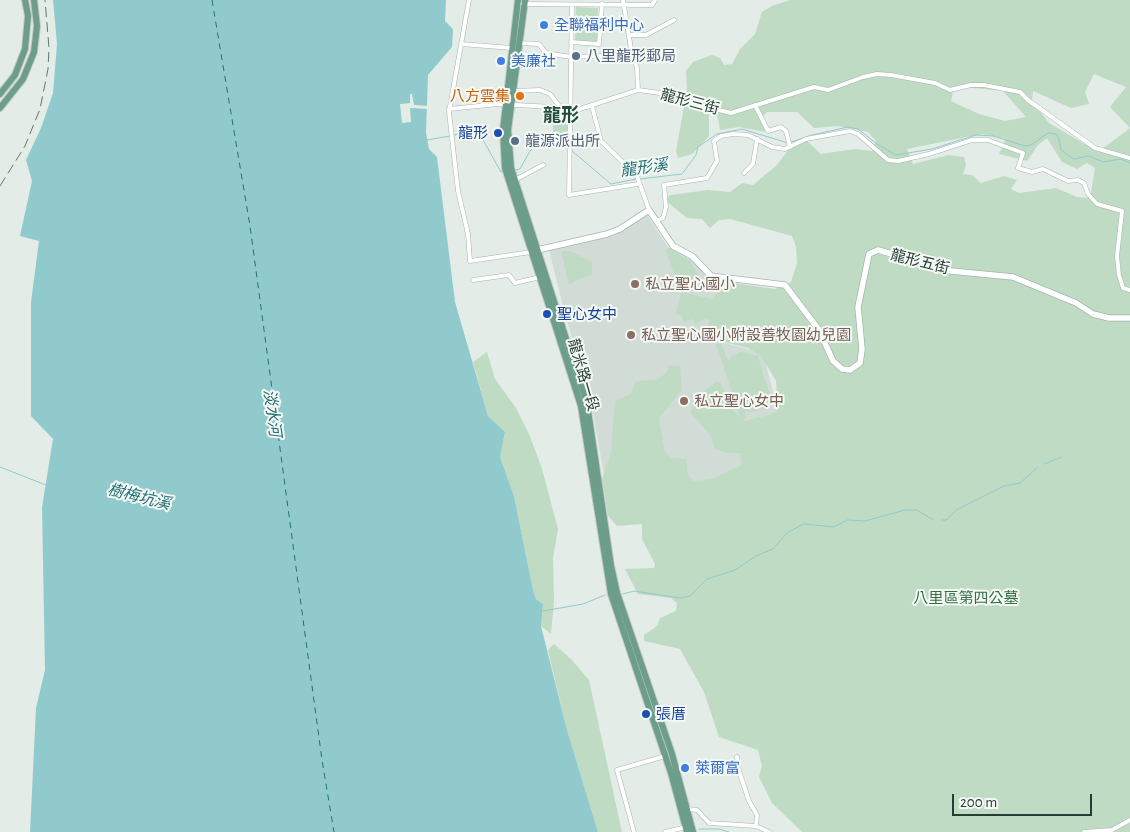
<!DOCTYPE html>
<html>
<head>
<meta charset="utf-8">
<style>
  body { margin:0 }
  #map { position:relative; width:1130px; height:832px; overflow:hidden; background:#e4ece8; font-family:"Alegreya Sans",sans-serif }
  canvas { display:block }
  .scale { position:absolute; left:952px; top:794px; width:140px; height:22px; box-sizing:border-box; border:2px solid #253d33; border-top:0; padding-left:6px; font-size:15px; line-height:18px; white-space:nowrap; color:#253d33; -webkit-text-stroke:4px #f5f9f6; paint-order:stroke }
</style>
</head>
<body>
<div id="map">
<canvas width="1130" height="832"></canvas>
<div class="scale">200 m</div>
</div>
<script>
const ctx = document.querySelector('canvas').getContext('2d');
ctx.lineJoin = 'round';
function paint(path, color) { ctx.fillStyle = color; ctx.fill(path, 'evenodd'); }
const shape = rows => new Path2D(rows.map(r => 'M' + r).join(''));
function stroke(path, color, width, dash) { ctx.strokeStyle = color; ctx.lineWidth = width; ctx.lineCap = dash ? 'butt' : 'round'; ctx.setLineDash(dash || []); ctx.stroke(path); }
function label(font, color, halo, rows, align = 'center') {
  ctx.font = font + ' "Alegreya Sans","Noto Sans TC",sans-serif'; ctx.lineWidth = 4; ctx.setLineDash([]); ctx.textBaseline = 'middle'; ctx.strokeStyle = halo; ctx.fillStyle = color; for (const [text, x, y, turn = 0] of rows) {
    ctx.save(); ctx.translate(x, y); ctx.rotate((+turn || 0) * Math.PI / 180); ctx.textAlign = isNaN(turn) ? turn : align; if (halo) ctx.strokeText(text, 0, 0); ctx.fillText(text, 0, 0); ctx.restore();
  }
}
paint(shape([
  [647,215,667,246,688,257,710,278,717,295,709,339,763,353,777,407,749,486,605,482,590,394,566,318,549,250,618,233]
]), '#d2dcd6');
paint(shape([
  [790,0,1130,0,1130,832,802,832,772,803,759,777,762,766,758,750,719,737,704,692,680,649,644,641,644,635,657,626,660,618,676,611,677,603,671,598,638,594,625,569,654,568,655,564,642,539,642,524,617,526,608,516,602,479,611,452,615,401,631,394,636,381,657,380,667,372,669,365,680,366,682,390,659,418,665,452,670,458,686,459,688,475,694,481,711,479,742,465,740,453,726,453,714,448,711,436,691,413,694,399,717,381,721,383,733,411,740,417,716,344,721,343,728,361,733,355,741,352,758,356,770,396,762,409,752,412,745,410,746,418,742,419,745,421,772,414,778,409,776,381,761,356,748,348,708,338,709,320,705,319,695,324,693,319,684,322,681,315,676,314,681,292,712,299,720,289,720,281,775,289,791,282,797,263,796,247,792,236,730,219,719,220,710,228,702,219,687,218,666,201,670,195,708,190,730,192,742,183,753,185,777,165,789,149,807,141,821,154,855,149,872,151,876,141,868,132,838,126,814,128,797,112,767,112,762,117,772,133,739,127,720,130,718,118,707,105,699,104,709,114,709,136,692,154,678,158,676,151,687,90,686,71,693,62,712,55,720,58,724,65,732,64,740,49,755,34,762,12,772,6],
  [1094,74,1126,87,1110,107,1130,128,1098,152,1049,123,1032,101,1033,91,1071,108,1089,104,1085,92],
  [954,86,1003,91,1026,117,1005,121,979,114,951,101],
  [982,134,1006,139,999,154,1027,161,1038,145,1047,138,1062,162,1077,169,1087,163,1095,168,1091,193,1088,198,1077,197,1056,188,1019,193,1011,189,1017,180,1004,176,981,183,972,175,963,174,966,165,964,157,948,155,913,164,907,149],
  [576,7,598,8,597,41,575,41],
  [553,112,569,113,567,134,553,134],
  [669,248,690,261,702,282,679,289,666,250],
  [561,251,570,251,592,262,592,274,569,284],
  [487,352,495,379,516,408,529,434,542,469,558,529,553,558,554,602,551,634,541,626,543,604,536,599,533,590,514,496,500,457,505,432,488,416,473,362],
  [554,644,572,660,589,680,622,832,598,832,567,730,548,650]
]), '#bfdbc3');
paint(shape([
  [53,0,446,0,445,21,453,29,452,47,428,75,426,133,429,149,437,157,455,302,488,416,505,432,500,457,514,496,533,590,536,599,543,604,541,626,567,730,598,832,30,832,36,708,45,670,42,507,53,439,31,416,31,302,39,241,20,236,32,181,26,160,41,128,53,93,57,44]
]), '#91cacc');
paint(shape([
  [410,94,412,94,414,105,429,106,429,109,410,108,411,122,402,123,400,104,410,103]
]), '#e4ece8');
stroke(shape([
  [454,135,478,131,501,172,504,171],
  [427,140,450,136],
  [791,142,812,135,848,127,858,129,877,144,896,155,932,149,976,135,993,136,1025,146,1031,145,1048,133,1056,134,1059,139,1061,150,1074,159,1089,156,1103,162,1121,159,1130,163],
  [571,150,611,184,636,179],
  [515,170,520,169,530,151,540,140,548,137,557,137,568,148],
  [640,179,682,174,696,155,698,147,717,134,742,129,788,143],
  [1044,464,1062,457],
  [0,467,46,485],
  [942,520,946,520,958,509,1004,486,1020,483,1038,467],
  [623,594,634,591,680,598,690,596,707,579,735,570,756,556,773,549,787,533,803,524,834,527,847,520,865,521,905,510,917,510,933,520],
  [543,611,583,604,605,595],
  [699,829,719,829,729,832]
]), '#91cacc', 1);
stroke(shape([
  [212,0,250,226,322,760,334,832]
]), '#247074', 1, [6, 5]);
const street = shape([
  [469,0,449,112,458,191,468,234,470,261,531,252],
  [623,0,632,55,637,68,638,90],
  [522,4,652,5,655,0],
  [572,5,569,195,638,184],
  [629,35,646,35,674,20],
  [571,42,599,44,602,4],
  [519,43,539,44,546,53,571,57,632,55],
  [461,44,512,48],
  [513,91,540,90,550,94,560,107],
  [755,105,768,131,781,127,786,131,790,147],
  [592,106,601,141,637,176,649,210],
  [449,109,498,104,571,108,577,110,638,90,668,94,702,106,731,113,814,87,828,90,863,77,877,74,891,75,935,83,950,90,971,85,984,85,1020,92,1028,100,1095,148,1130,158],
  [744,173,753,164,757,139],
  [515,180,543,165],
  [656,221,663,218,666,207,664,185,707,178,717,161,714,141,721,136,733,134,748,135,772,147,785,149,806,139,850,131,858,134,888,160,898,161,929,154,972,140,988,140,1023,153,1018,168,1032,172,1043,169,1068,181,1078,180,1084,183,1088,194,1097,204,1122,211,1117,256,1119,275,1123,288,1130,290],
  [473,280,509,275,515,283,540,277],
  [737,757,739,771,749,801,757,815,756,826],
  [688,809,697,810,709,823,756,826,769,832],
  [634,832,617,770,665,756],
  [665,832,687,827],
  [1084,832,1112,830,1130,820]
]);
const secondary = shape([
  [533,251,607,234,620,229,649,210,673,246,692,256,711,276,785,285,819,330,833,361,842,369,850,370,860,363,862,349,858,307,869,254,878,250,951,271,1013,277,1076,303,1093,314,1109,318,1130,318]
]);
const primary = shape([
  [518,0,503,130,505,168,581,406,611,594,671,773,687,832],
  [525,0,508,130,511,168,587,404,611,566,617,593,672,754,693,832],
  [0,94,15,75,25,49,28,16,25,0],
  [0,108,23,79,34,52,37,26,34,0]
]);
stroke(street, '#a7b4ae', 5);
stroke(secondary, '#a3b7ae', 7);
stroke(primary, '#c2c9c6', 8);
stroke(street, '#fff', 4);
stroke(secondary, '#fff', 5.5);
stroke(primary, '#6d9e8b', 6);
stroke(shape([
  [0,186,25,146,40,109,48,69,49,48,45,0]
]), '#60786e', 1, [10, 5]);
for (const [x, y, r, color] of [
  [544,25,5,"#3f7fe0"],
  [576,56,5,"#5c6f8a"],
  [501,61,5,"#3f7fe0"],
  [520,96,5,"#e8710a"],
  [498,133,5,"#1a4fb4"],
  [515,141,5,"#5c6f8a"],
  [635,284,5,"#8d6e63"],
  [547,314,5,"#1a4fb4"],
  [631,335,5,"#8d6e63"],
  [684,401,5,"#8d6e63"],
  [646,714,5,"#1a4fb4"],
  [685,768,5,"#3f7fe0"]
]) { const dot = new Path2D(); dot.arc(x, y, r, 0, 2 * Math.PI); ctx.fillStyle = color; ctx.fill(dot); stroke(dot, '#f5f9f6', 2); }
label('15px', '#366cbe', '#f5f9f6', [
  ["全聯福利中心",554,25],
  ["美廉社",511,61],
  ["萊爾富",695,768]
], 'left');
label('15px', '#4e5e75', '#f5f9f6', [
  ["八里龍形郵局",586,56],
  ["龍源派出所",525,141]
], 'left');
label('15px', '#c56008', '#f5f9f6', [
  ["八方雲集",510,96]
], 'right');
label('15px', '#253d33', '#f5f9f6', [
  ["龍形三街",690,102,15],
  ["龍形五街",920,262,14],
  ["龍米路一段",583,375,74]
]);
label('15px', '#164399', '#f5f9f6', [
  ["龍形",488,133,"right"],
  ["聖心女中",557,314],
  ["張厝",656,714]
], 'left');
label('15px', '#785e54', '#f5f9f6', [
  ["私立聖心國小",645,284],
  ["私立聖心國小附設善牧園幼兒園",641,335],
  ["私立聖心女中",694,401]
], 'left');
label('15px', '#337043', '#f5f9f6', [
  ["八里區第四公墓",966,598]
]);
label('italic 16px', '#247074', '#f5f9f6', [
  ["龍形溪",644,168,-8],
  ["淡水河",272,413,82],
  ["樹梅坑溪",139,497,14]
]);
label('bold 18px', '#224d3d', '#f5f9f6', [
  ["龍形",561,116]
]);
</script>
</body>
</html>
